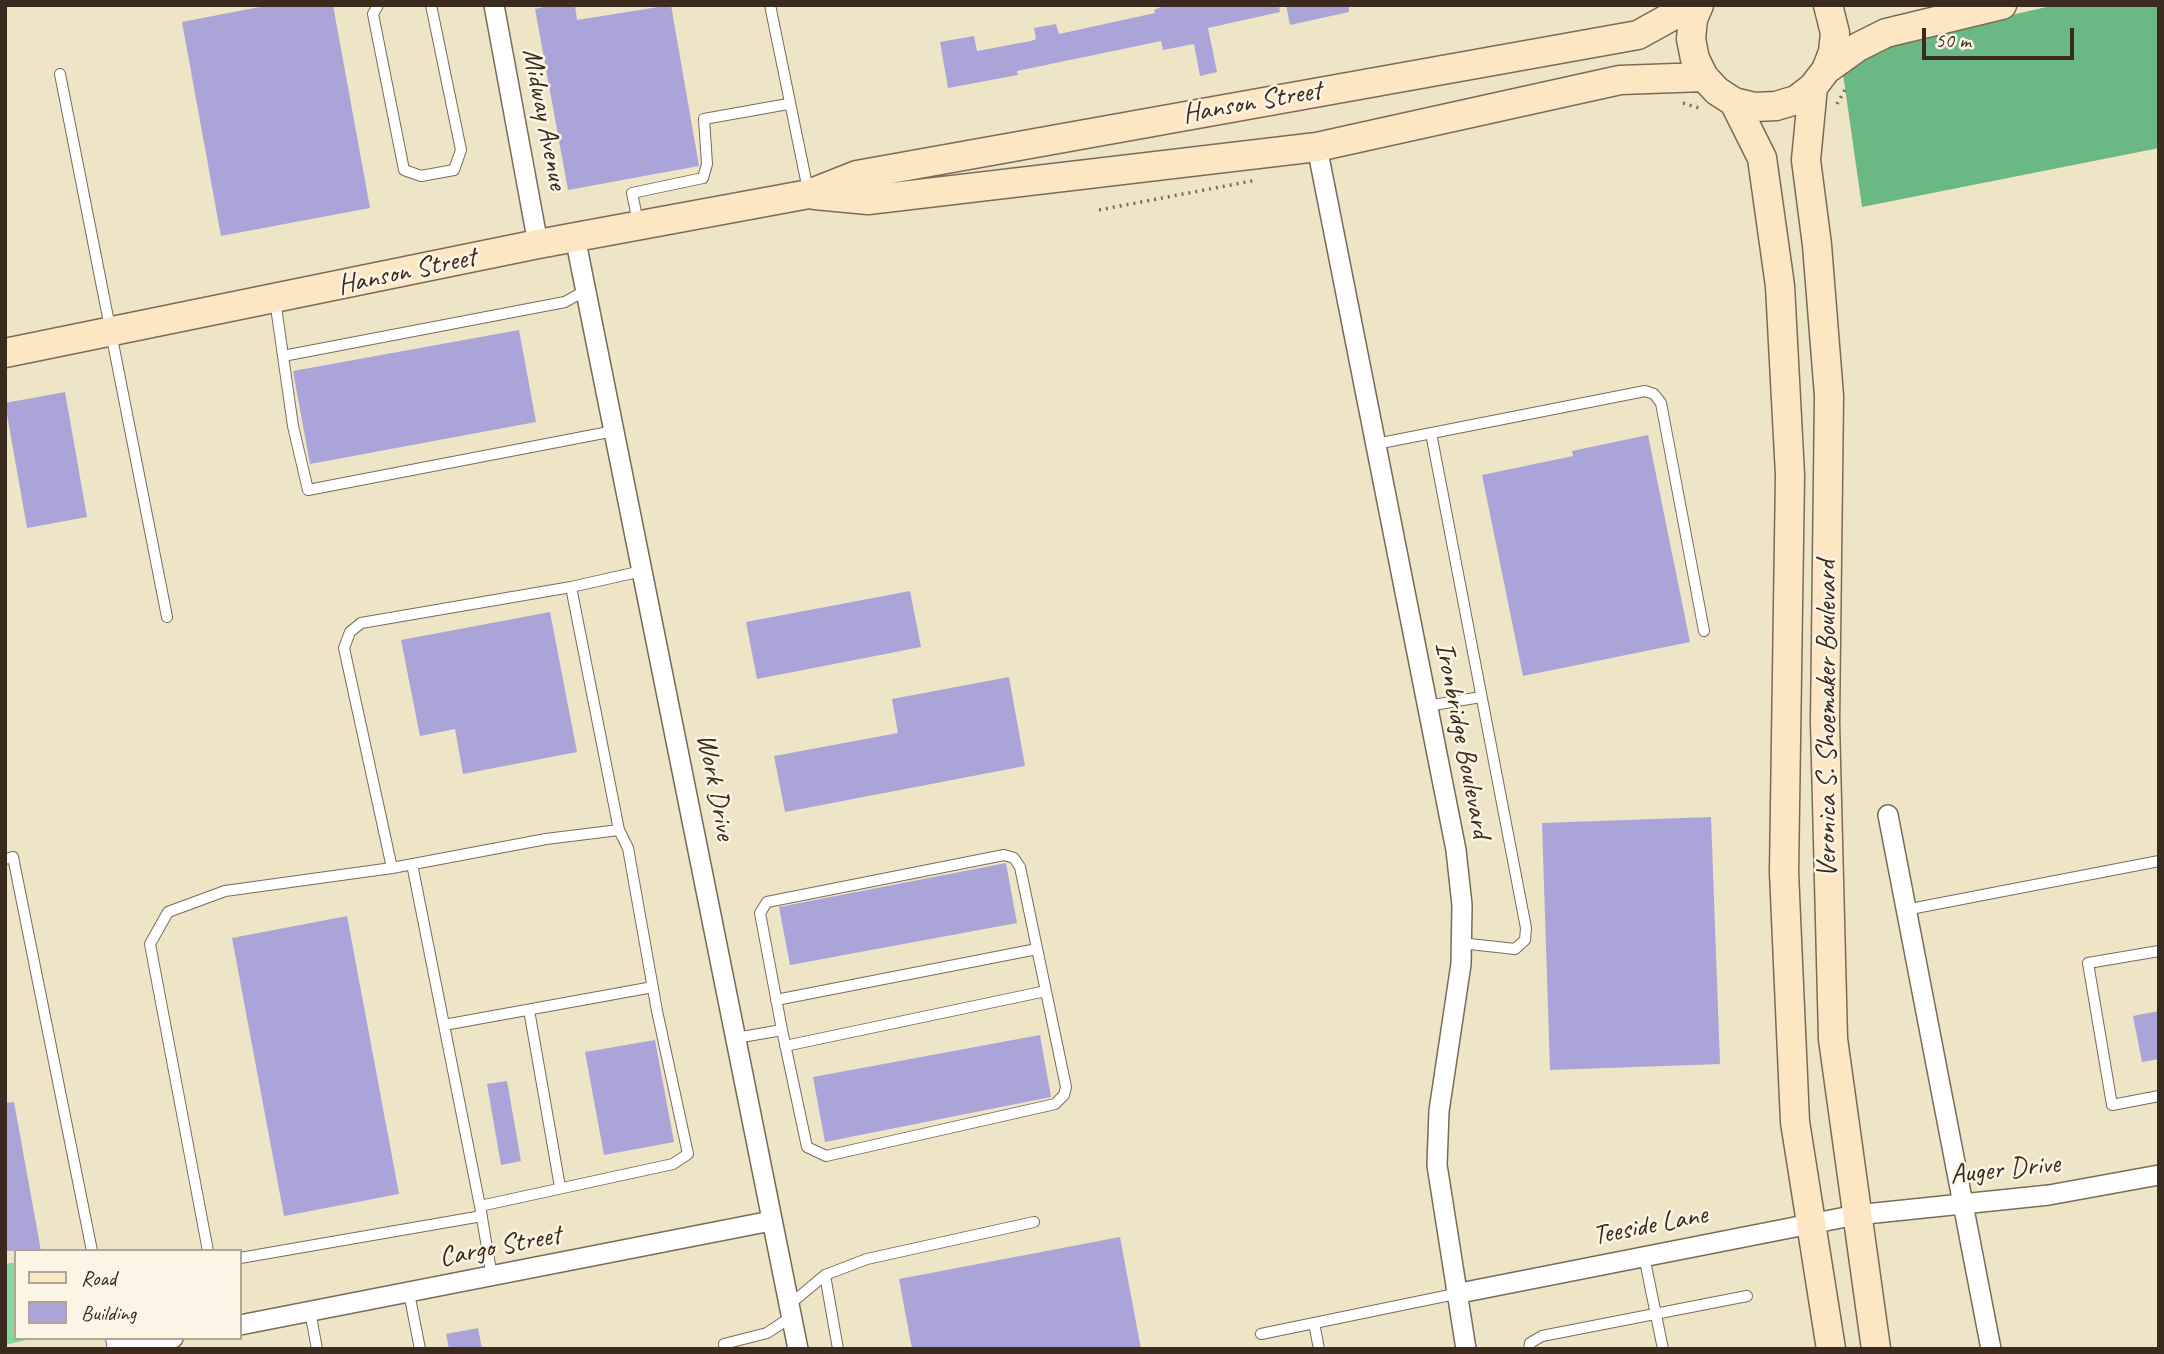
<!DOCTYPE html>
<html>
<head>
<meta charset="utf-8">
<style>
  body { margin:0 }
  #map { position:relative; width:2164px; height:1354px; overflow:hidden; background:#eee5c7; font-family:Caveat,sans-serif }
  canvas { display:block }
  .frame { position:absolute; inset:0; border:7px solid #3b2a1e; pointer-events:none }
  .legend { position:absolute; left:14px; top:1249px; width:228px; height:91px; box-sizing:border-box; background:#fcf5e5; border:2px solid #afa495; margin:0; padding:9px 12px; list-style:none; font-size:21px; color:#3b2a1e }
  .legend li { display:flex; align-items:center; gap:14px; height:35px }
  .legend b { width:35px; border:2px solid #afa495 }
  .scale { position:absolute; left:1922px; top:28px; width:152px; height:32px; box-sizing:border-box; border:4px solid #3b2a1e; border-top:0; padding-left:9px; font-size:21px; line-height:24px; white-space:nowrap; color:#3b2a1e; -webkit-text-stroke:5px #fcf5e5; paint-order:stroke }
</style>
</head>
<body>
<div id="map">
<canvas width="2164" height="1354"></canvas>
<div class="frame"></div>
<ul class="legend">
<li><b style="height:9px;background:#fce6c4"></b>Road</li>
<li><b style="height:19px;background:#aba4d8"></b>Building</li>
</ul>
<div class="scale">50 m</div>
</div>
<script>
const ctx = document.querySelector('canvas').getContext('2d');
ctx.lineJoin = 'round';
function paint(path, color) { ctx.fillStyle = color; ctx.fill(path, 'evenodd'); }
const shape = rows => new Path2D(rows.map(r => 'M' + r).join(''));
function stroke(path, color, width, dash) { ctx.strokeStyle = color; ctx.lineWidth = width; ctx.lineCap = dash ? 'butt' : 'round'; ctx.setLineDash(dash || []); ctx.stroke(path); }
function label(font, color, halo, rows, align = 'center') {
  ctx.font = font + ' Caveat,sans-serif'; ctx.lineWidth = 5; ctx.setLineDash([]); ctx.textBaseline = 'middle'; ctx.strokeStyle = halo; ctx.fillStyle = color; for (const [text, x, y, turn = 0] of rows) {
    ctx.save(); ctx.translate(x, y); ctx.rotate((+turn || 0) * Math.PI / 180); ctx.textAlign = isNaN(turn) ? turn : align; if (halo) ctx.strokeText(text, 0, 0); ctx.fillText(text, 0, 0); ctx.restore();
  }
}
paint(shape([
  [16,1262,16,1338,35,1338,5,1345,5,1264]
]), '#83d99c');
paint(shape([
  [2055,5,2159,5,2159,148,1862,207,1843,74,1863,57,1899,41]
]), '#6ab984');
paint(shape([
  [270,5,333,5,370,208,221,236,182,22],
  [553,5,575,5,577,20,671,5,699,166,568,190,535,9],
  [1165,5,1279,5,1280,12,1208,28,1217,72,1200,76,1194,44,1163,50,1161,41,1017,71,1018,75,948,88,940,42,974,36,977,51,1031,41,1036,39,1034,28,1056,24,1059,34,1155,13,1154,10],
  [1286,5,1349,5,1349,12,1290,25],
  [519,330,536,422,310,464,293,371],
  [65,392,87,517,27,528,5,403],
  [1648,435,1690,642,1523,676,1482,475,1573,456,1572,451],
  [910,591,921,647,757,679,746,622],
  [550,612,577,752,463,774,455,729,420,736,401,640],
  [1009,677,1025,766,785,812,774,756,898,733,892,699],
  [1711,817,1720,1064,1550,1070,1542,823],
  [1006,863,1017,923,790,965,779,907],
  [347,916,399,1194,284,1216,232,938],
  [2159,1011,2159,1059,2142,1062,2133,1016],
  [1040,1035,1051,1097,825,1142,813,1077],
  [655,1040,674,1142,604,1155,585,1052],
  [507,1081,521,1161,501,1165,487,1084],
  [14,1102,41,1251,5,1251,5,1103],
  [1120,1237,1141,1349,912,1349,899,1279],
  [478,1328,482,1349,449,1349,446,1334]
]), '#aba4d8');
const lane = shape([
  [378,5,373,14,404,170,421,176,454,170,461,150,431,5],
  [770,5,808,190],
  [60,74,167,617],
  [638,222,632,193,703,178,707,164,704,119,788,104],
  [275,300,293,426,308,490,614,431],
  [283,356,565,302,586,290],
  [1431,433,1526,928,1525,940,1515,949,1461,943],
  [1376,444,1645,391,1654,394,1661,403,1704,631],
  [571,587,619,830],
  [1427,706,1481,697],
  [5,859,13,857,92,1251],
  [412,864,480,1206],
  [392,868,344,648,350,632,361,623,571,587,642,571],
  [1905,910,2159,861],
  [2159,951,2088,963,2112,1105,2159,1096],
  [776,1000,1037,949],
  [529,1010,560,1187],
  [444,1025,653,987],
  [736,1038,782,1030,760,913,767,902,1004,855,1014,858,1020,867,1066,1087,1064,1095,1055,1104,826,1156,807,1147,782,1030],
  [785,1046,1046,991],
  [208,1251,150,944,168,912,225,891,392,868,546,839,619,830,628,848,657,1011,688,1154,673,1164,480,1206,492,1277],
  [1644,1256,1663,1349],
  [240,1258,482,1216],
  [825,1275,838,1349],
  [409,1293,420,1349],
  [789,1305,825,1275,867,1259,1034,1222],
  [310,1311,317,1349],
  [1314,1323,1319,1349],
  [1261,1334,1455,1294],
  [111,1338,113,1349],
  [725,1349,724,1344,767,1333,791,1317],
  [1529,1349,1530,1343,1542,1336,1747,1296]
]);
const street = shape([
  [494,5,538,244],
  [1317,147,1456,850,1462,905,1461,964,1439,1111,1437,1165,1466,1349],
  [575,237,798,1349],
  [1888,815,1991,1349],
  [1455,1294,1856,1215,2049,1195,2159,1175],
  [240,1325,771,1221],
  [119,1349,173,1338]
]);
const secondary = shape([
  [1699,5,1693,19,1691,39,1695,59,1704,77,1717,91,1734,102,1755,107,1776,106,1796,100,1813,87,1826,70,1833,52,1835,33,1828,5],
  [1826,70,1858,47,1886,33,2002,5],
  [1813,87,1806,160,1817,245,1829,396,1825,722,1833,1039,1876,1349],
  [1734,102,1762,158,1780,286,1790,475,1784,872,1795,1122,1831,1349],
  [815,195,868,200,1317,147,1620,80,1704,77],
  [5,353,538,244,809,194,857,175,1638,35,1692,5]
]);
stroke(lane, '#7a6b59', 12);
stroke(street, '#7a6b59', 22);
stroke(secondary, '#7a6b59', 31);
stroke(shape([
  [1683,103,1699,108],
  [1837,104,1847,86],
  [1099,210,1257,180]
]), '#7a6b59', 3.5, [2, 5]);
stroke(lane, '#fff', 10);
stroke(street, '#fff', 19);
stroke(secondary, '#fce6c4', 28);
label('28px', '#3b2a1e', '#fcf5e5', [
  ["Hanson Street",1252,103,-10],
  ["Midway Avenue",544,119,79],
  ["Hanson Street",407,272,-12],
  ["Veronica S. Shoemaker Boulevard",1828,719,-90],
  ["Ironbridge Boulevard",1462,740,79],
  ["Work Drive",715,787,79],
  ["Auger Drive",2005,1170,-6],
  ["Teeside Lane",1650,1226,-11],
  ["Cargo Street",500,1247,-11]
]);
</script>
</body>
</html>
